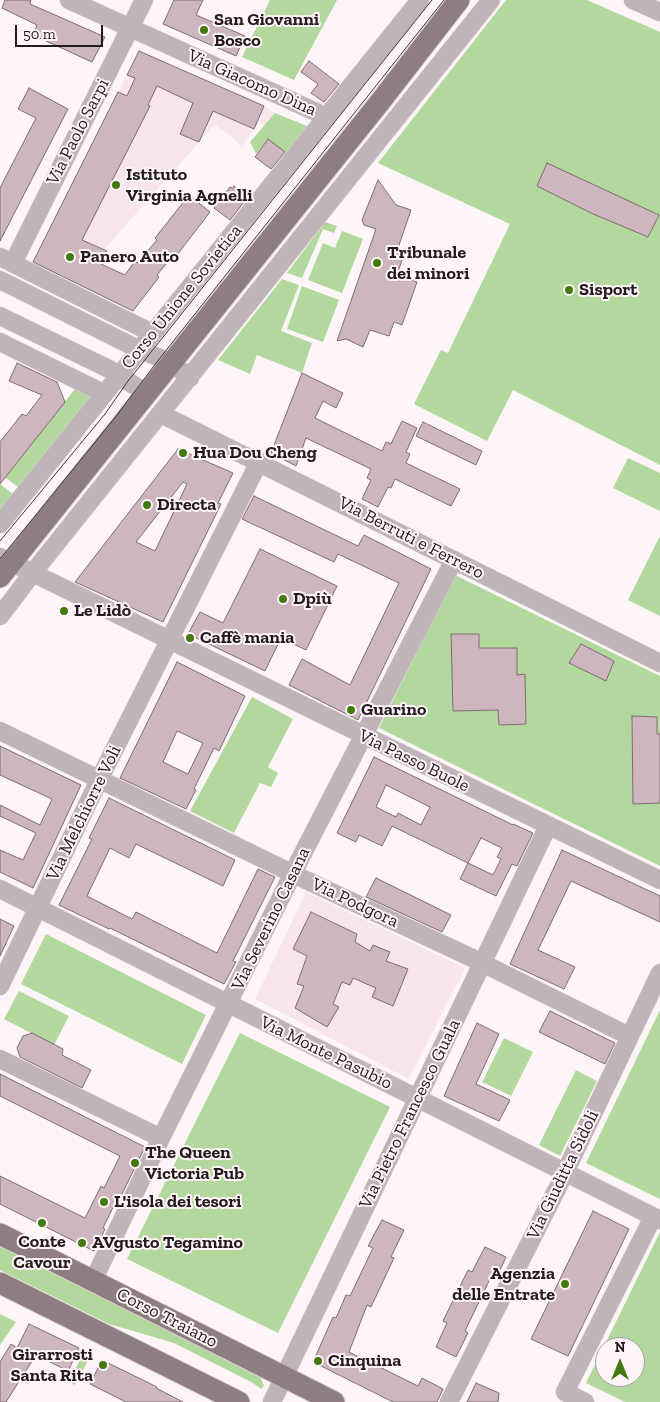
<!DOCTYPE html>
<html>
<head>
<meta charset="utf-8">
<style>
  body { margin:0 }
  #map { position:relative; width:660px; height:1402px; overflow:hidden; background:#fef5f8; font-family:"Zilla Slab",serif }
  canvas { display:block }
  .north { position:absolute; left:595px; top:1337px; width:50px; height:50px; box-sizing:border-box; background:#fef5f8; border:1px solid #a69ea1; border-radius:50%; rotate:0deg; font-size:14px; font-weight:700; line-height:20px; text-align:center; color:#231b1e }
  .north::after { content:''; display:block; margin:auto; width:18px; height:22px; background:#437a0f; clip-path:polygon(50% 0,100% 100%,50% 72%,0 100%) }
  .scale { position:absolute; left:15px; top:25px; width:88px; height:22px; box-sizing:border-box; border:2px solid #231b1e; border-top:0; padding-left:6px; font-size:15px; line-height:18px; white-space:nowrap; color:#231b1e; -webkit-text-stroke:4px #fef5f8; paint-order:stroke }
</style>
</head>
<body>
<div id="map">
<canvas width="660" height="1402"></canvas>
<div class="north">N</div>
<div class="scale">50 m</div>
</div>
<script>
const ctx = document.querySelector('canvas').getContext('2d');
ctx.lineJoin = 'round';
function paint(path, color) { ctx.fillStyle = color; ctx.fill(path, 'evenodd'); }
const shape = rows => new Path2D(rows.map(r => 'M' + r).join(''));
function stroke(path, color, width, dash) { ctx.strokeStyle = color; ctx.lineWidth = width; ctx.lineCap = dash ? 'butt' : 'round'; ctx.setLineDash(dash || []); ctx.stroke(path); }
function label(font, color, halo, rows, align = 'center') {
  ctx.font = font + ' "Zilla Slab",serif'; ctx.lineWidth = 4; ctx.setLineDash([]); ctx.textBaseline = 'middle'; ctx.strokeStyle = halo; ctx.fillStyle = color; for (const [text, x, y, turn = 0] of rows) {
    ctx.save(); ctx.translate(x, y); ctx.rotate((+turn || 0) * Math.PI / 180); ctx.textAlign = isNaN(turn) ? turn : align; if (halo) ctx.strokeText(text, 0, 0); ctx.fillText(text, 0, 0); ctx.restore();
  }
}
paint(shape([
  [139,51,264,106,275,113,264,126,260,123,254,129,242,146,215,124,104,250,51,225],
  [306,892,465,968,409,1079,255,999]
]), '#f9e6eb');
paint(shape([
  [270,0,337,0,294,80,242,57],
  [506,0,587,0,660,32,660,465,513,390,487,441,414,404,441,350,448,353,510,224,378,163],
  [275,113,307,126,286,153,267,140,256,154,250,142],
  [325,222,337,226,334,233,323,229,302,278,287,273],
  [342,231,363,239,342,293,308,280,323,243,335,248],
  [282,279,299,285,281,331,312,343,302,373,257,355,250,374,218,360],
  [302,286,339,300,323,342,287,329],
  [75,389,91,396,18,487,5,477],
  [628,458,660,473,660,511,613,488],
  [0,484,13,494,0,510],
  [660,536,660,616,628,600],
  [455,575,660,676,660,866,379,728],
  [252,697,293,719,268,767,278,773,271,787,260,783,234,833,190,811],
  [46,934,206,1015,182,1064,21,984],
  [19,991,69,1016,54,1045,4,1019],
  [660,1010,660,1199,586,1163],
  [240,1033,390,1107,278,1333,127,1259],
  [504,1038,533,1052,511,1096,482,1082],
  [576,1070,597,1081,560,1156,539,1145],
  [660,1232,660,1402,625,1402,586,1383],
  [605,1347,635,1347,635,1377,605,1377],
  [0,1245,260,1376,264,1386,261,1389,253,1383,174,1343,109,1324,0,1270],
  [0,1314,16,1322,0,1345],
  [84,1352,91,1355,75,1385,69,1382]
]), '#b3d89d');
const building = shape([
  [5,0,31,0,30,4,105,37,92,62,33,35,37,25,2,8,5,0],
  [174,0,203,0,196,15,245,36,236,56,163,24,174,0],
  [139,51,264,106,254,129,213,111,199,142,180,134,193,103,157,86,148,105,150,106,82,240,107,251,101,264,125,275,135,261,137,263,157,240,155,238,189,195,210,212,173,260,171,258,157,275,159,277,133,311,33,262,118,92,127,96,135,78,127,75,139,51],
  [309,61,339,84,324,102,311,93,318,84,301,72,309,61],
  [29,88,68,109,0,241,0,188,36,118,18,109,29,88],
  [268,139,285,152,271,169,255,157,268,139],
  [547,163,659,215,648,237,591,213,537,186,547,163],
  [378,180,396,205,411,210,397,251,404,254,397,275,417,282,402,325,394,322,389,336,370,330,363,347,346,339,337,341,376,229,364,225,362,220,378,180],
  [234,186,248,197,230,220,214,208,230,187,233,188,234,186],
  [17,363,57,382,65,402,0,484,0,442,22,414,26,416,42,395,9,381,17,363],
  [302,373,343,393,336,408,323,401,315,418,382,451,386,442,391,444,402,421,417,428,406,452,410,454,406,463,460,489,451,506,395,479,391,488,388,487,378,507,362,499,371,480,367,478,371,469,306,438,296,466,271,453,302,373],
  [423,422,482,451,476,465,416,436,423,422],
  [178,449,233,473,218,503,221,504,163,622,75,582,178,449],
  [183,482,187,484,155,551,136,542,183,482],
  [254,496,358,546,364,535,431,569,358,720,289,685,302,659,350,685,399,583,338,554,334,562,242,519,254,496],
  [260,549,337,586,306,650,281,638,265,671,188,634,200,612,223,623,260,549],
  [451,634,479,634,479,648,517,648,517,675,525,674,526,724,499,725,498,710,453,711,451,634],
  [581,644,614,661,606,681,569,663,581,644],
  [177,662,245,696,219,751,214,748,194,789,196,790,186,809,120,778,177,662],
  [177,731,203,743,188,774,163,762,177,731],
  [632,716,657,717,657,734,660,734,660,803,633,804,632,716],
  [0,746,81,785,33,888,0,872,0,850,23,860,36,833,0,816,0,805,40,825,52,799,0,775,0,746],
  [374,757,513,825,513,824,533,833,517,866,512,864,496,896,460,879,468,863,392,826,382,846,359,835,356,842,337,833,374,757],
  [386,785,430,807,421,825,398,813,396,817,376,807,386,785],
  [481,838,502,848,497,857,501,859,493,875,468,863,481,838],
  [109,798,235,860,223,886,136,844,129,858,110,848,87,896,132,919,136,912,217,953,258,869,275,877,233,961,236,962,224,984,110,928,109,929,59,905,92,839,89,838,109,798],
  [562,850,660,896,660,922,571,881,538,950,575,967,564,989,510,964,562,850],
  [376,878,451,915,442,932,366,897,376,878],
  [311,912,357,934,355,942,370,951,373,945,390,952,386,961,408,969,393,1006,372,997,376,988,353,978,350,985,342,982,333,1004,339,1007,327,1027,295,1008,304,986,297,984,307,956,293,949,311,912],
  [0,919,14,926,0,956,0,919],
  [550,1011,615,1043,605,1064,539,1032,550,1011],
  [477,1023,499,1034,476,1084,510,1100,499,1121,444,1096,477,1023],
  [32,1033,63,1049,62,1055,91,1070,82,1088,20,1057,17,1048,23,1036,32,1033],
  [0,1074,145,1147,121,1196,119,1195,103,1228,105,1229,94,1251,0,1204,0,1176,85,1218,101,1186,104,1188,120,1156,0,1096,0,1074],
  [593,1211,629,1229,568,1356,531,1339,593,1211],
  [382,1220,404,1230,391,1257,394,1258,371,1307,367,1305,349,1352,418,1386,422,1378,443,1389,437,1402,393,1402,313,1362,333,1317,336,1318,346,1295,350,1296,373,1248,368,1246,382,1220],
  [485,1247,506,1257,495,1281,490,1279,465,1331,468,1333,456,1357,436,1347,447,1323,443,1321,468,1270,472,1272,485,1247],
  [29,1324,79,1348,68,1371,36,1355,6,1402,0,1402,0,1362,11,1344,17,1348,29,1324],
  [102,1360,157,1387,156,1388,183,1402,126,1402,90,1384,102,1360],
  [476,1383,499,1393,498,1402,467,1402,476,1383]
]);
paint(building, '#cdb6bd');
stroke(building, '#806c73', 1);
const minor = shape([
  [69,0,327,117],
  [633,0,660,12],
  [0,257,152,333],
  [13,263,144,0],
  [0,280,136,348,172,363,190,378],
  [0,316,109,369,146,393],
  [0,342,103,393],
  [161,414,660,663],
  [0,524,420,0],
  [0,557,660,880],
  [0,616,35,570,491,0],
  [0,731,308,881,470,957,629,1036],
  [0,889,660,1220],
  [0,986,100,778,259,462],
  [0,1059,161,1138],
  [93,1281,161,1138,300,859,454,560],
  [272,1402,548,826],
  [449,1402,558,1187,660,973],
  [585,1402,565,1392,653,1217]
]);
const major = shape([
  [0,577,380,102,459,0],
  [0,1234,334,1402],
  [0,1283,239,1402]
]);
stroke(minor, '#dbd2d5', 19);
stroke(major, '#dbd2d5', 23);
stroke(minor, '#bfb5b8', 18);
stroke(major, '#8e7d82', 21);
stroke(shape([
  [0,541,105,414,128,381,432,0],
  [0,559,113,420,160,358,444,0]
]), '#3d3538', 1);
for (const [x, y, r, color] of [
  [204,30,5,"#437a0f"],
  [116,185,5,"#437a0f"],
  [70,257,5,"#437a0f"],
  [377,263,5,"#437a0f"],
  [569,290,5,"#437a0f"],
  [183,453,5,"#437a0f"],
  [147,505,5,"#437a0f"],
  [283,599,5,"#437a0f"],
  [64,611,5,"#437a0f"],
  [190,638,5,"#437a0f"],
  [351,710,5,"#437a0f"],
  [135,1163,5,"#437a0f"],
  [104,1202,5,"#437a0f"],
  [42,1223,5,"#437a0f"],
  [82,1243,5,"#437a0f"],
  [565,1284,5,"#437a0f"],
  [318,1361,5,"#437a0f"],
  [103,1365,5,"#437a0f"]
]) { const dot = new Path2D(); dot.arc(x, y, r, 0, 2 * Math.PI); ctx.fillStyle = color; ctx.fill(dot); stroke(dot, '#fef5f8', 2); }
label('bold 18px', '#231b1e', '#fef5f8', [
  ["San Giovanni",214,20],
  ["Bosco",214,41],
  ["Istituto",126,175],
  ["Virginia Agnelli",126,196],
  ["Tribunale",387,253],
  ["dei minori",387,274],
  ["Panero Auto",80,257],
  ["Sisport",579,290],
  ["Hua Dou Cheng",193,453],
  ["Directa",157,505],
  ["Dpiù",293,599],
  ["Le Lidò",74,611],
  ["Caffè mania",200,638],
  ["Guarino",361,710],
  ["The Queen",145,1153],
  ["Victoria Pub",145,1174],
  ["L'isola dei tesori",114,1202],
  ["Conte",42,1242,"center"],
  ["Cavour",42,1263,"center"],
  ["AVgusto Tegamino",92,1243],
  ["Agenzia",555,1274,"right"],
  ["delle Entrate",555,1295,"right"],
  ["Girarrosti",93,1355,"right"],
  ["Santa Rita",93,1376,"right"],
  ["Cinquina",328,1361]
], 'left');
label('18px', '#231b1e', '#fef5f8', [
  ["Via Giacomo Dina",252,83,24],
  ["Via Paolo Sarpi",78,132,-63],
  ["Corso Unione Sovietica",182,297,-51],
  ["Via Berruti e Ferrero",411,538,27],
  ["Via Passo Buole",414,761,26],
  ["Via Melchiorre Voli",84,813,-64],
  ["Via Podgora",355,903,25],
  ["Via Severino Casana",271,919,-64],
  ["Via Monte Pasubio",326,1053,26],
  ["Via Pietro Francesco Guala",410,1114,-64],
  ["Via Giuditta Sidoli",563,1175,-64],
  ["Corso Traiano",167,1318,27]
]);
</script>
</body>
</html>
